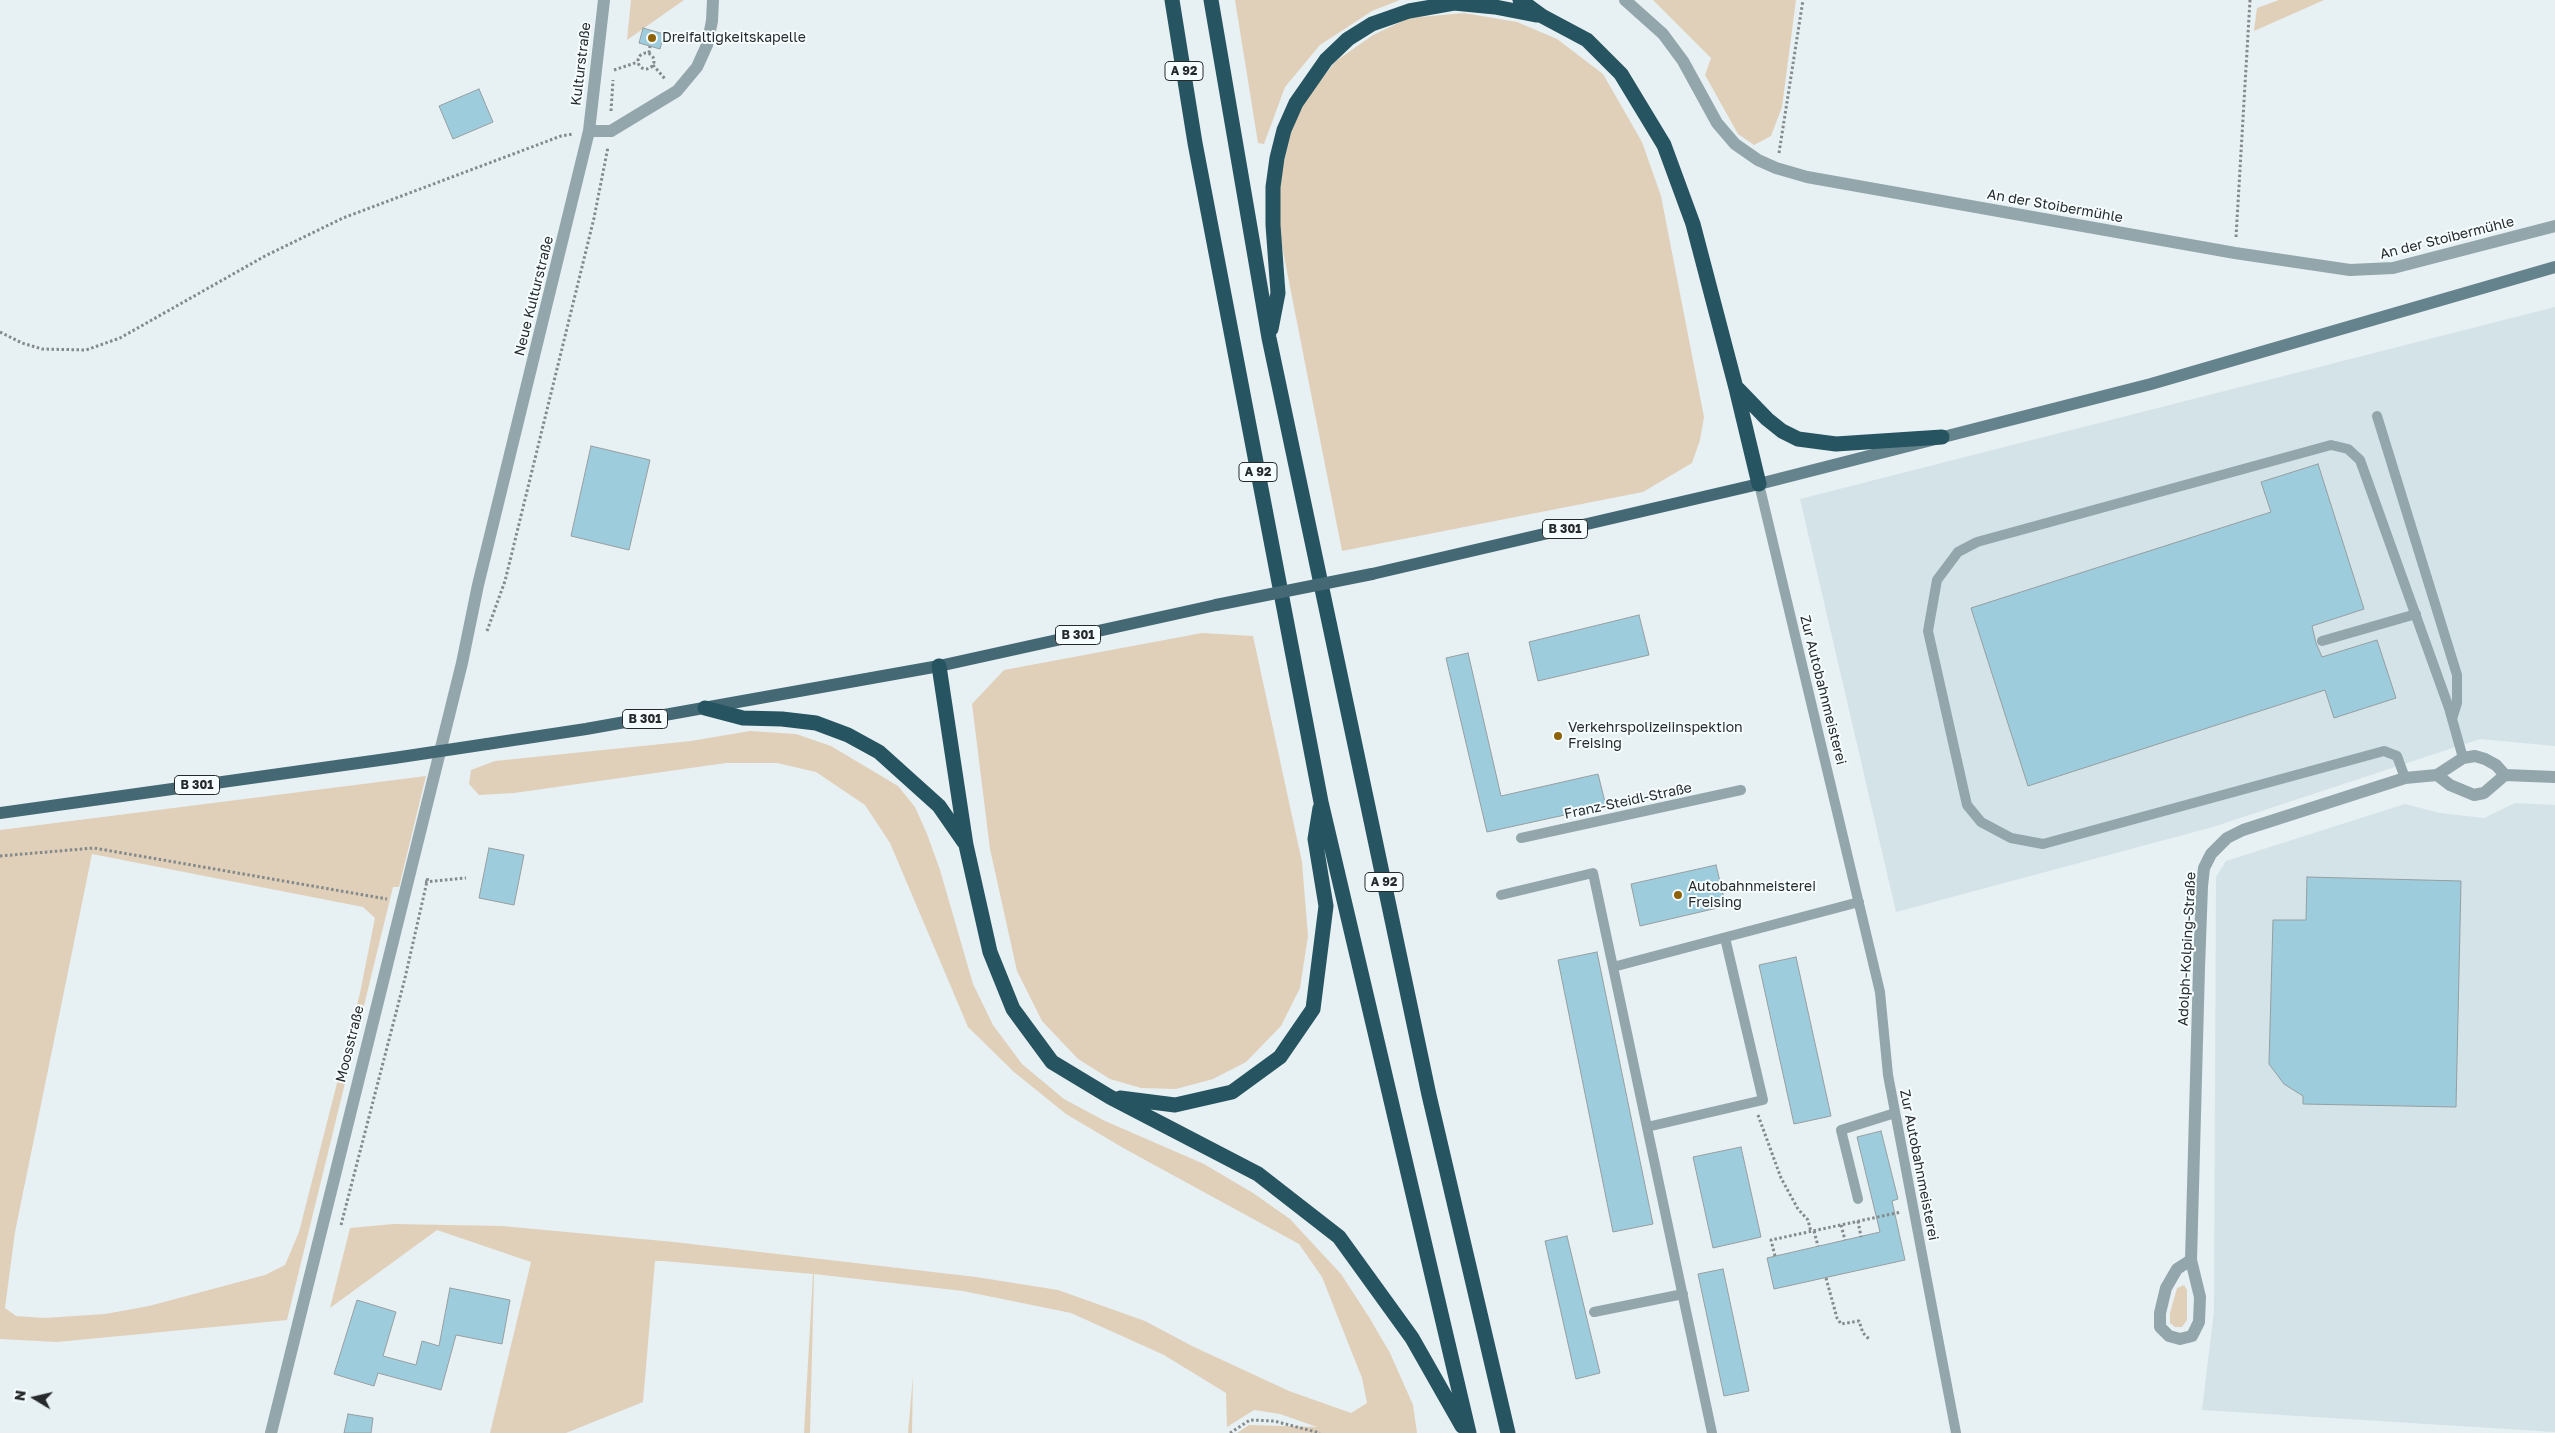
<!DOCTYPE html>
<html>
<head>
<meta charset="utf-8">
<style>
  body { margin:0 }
  #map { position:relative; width:2555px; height:1433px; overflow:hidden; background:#e7f0f3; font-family:"Golos Text",sans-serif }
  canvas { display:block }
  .north { position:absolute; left:10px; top:1373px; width:50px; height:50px; -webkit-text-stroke:4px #f6fdff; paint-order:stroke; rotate:279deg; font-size:14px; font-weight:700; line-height:20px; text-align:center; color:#272a2b }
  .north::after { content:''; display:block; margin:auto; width:18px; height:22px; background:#272a2b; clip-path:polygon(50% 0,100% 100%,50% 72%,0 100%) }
</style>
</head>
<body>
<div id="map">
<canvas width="2555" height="1433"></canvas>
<div class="north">N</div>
</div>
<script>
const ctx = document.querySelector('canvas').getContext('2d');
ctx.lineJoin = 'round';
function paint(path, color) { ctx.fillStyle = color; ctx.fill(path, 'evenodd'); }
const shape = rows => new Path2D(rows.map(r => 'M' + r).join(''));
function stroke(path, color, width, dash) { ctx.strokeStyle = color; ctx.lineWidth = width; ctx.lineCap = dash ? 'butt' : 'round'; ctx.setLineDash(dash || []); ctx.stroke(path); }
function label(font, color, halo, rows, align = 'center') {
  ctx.font = font + ' "Golos Text",sans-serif'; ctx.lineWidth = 4; ctx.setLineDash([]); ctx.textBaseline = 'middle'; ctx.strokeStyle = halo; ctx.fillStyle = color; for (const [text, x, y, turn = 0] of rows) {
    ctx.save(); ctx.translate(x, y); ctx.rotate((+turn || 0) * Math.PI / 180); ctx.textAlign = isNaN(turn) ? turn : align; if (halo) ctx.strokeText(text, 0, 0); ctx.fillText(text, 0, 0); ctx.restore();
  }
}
paint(shape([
  [2555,307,2555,746,2480,739,2213,827,1896,912,1800,499],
  [2515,803,2555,805,2555,1432,2202,1410,2214,1311,2216,877,2226,861,2405,804,2440,813,2484,818]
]), '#d3e3e8');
paint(shape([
  [631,0,684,0,627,40],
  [1235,0,1400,0,1372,11,1320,45,1285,87,1264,144,1258,143],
  [1653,0,1796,0,1782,107,1771,136,1754,145,1738,134,1705,75,1711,58],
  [2279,0,2324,0,2254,31,2257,8],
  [1464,13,1517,22,1557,39,1603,74,1642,142,1661,196,1704,417,1700,440,1692,463,1643,492,1342,551,1280,236,1280,179,1291,131,1307,97,1336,61,1373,35,1409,18],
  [1202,633,1253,636,1302,862,1308,936,1300,988,1281,1026,1246,1062,1213,1079,1176,1089,1141,1088,1110,1079,1078,1059,1042,1021,1017,971,990,849,972,704,1004,670],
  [750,731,796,734,831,746,898,786,915,807,927,834,940,870,973,984,993,1025,1022,1064,1064,1099,1105,1121,1204,1164,1253,1193,1290,1219,1341,1274,1369,1317,1390,1353,1413,1405,1417,1433,1237,1433,1249,1425,1317,1427,1280,1414,1254,1410,1227,1427,1226,1393,1164,1355,1071,1313,963,1291,814,1274,810,1433,804,1433,813,1274,663,1261,655,1261,643,1402,566,1433,490,1433,531,1262,437,1230,330,1308,350,1228,393,1224,502,1226,674,1242,976,1277,1058,1290,1145,1321,1192,1346,1289,1391,1351,1413,1367,1403,1362,1378,1322,1277,1299,1244,1125,1149,1066,1114,1014,1072,968,1027,890,843,865,805,816,772,777,763,726,763,514,793,479,795,469,784,471,770,495,761,691,741],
  [426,776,399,887,393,887,287,1320,57,1342,0,1339,0,830],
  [92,854,363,907,375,918,360,993,299,1232,285,1265,265,1275,149,1306,105,1314,44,1318,16,1316,5,1308,15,1232],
  [2184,1285,2187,1290,2187,1320,2182,1327,2175,1327,2170,1323,2170,1313,2177,1288],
  [913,1376,912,1433,908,1433]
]), '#e0d0b9');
const building = shape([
  [643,28,664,34,660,49,639,43,643,28],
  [479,89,493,122,453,139,439,106,479,89],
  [591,446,650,460,629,550,571,536,591,446],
  [2318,464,2364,609,2312,626,2316,643,2322,657,2377,640,2396,698,2334,718,2325,690,2028,786,1971,608,2271,512,2261,482,2318,464],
  [1639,615,1649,655,1538,681,1529,642,1639,615],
  [1468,653,1501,796,1598,774,1606,806,1487,832,1446,658,1468,653],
  [489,848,524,855,514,905,479,898,489,848],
  [1716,865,1726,906,1640,926,1631,884,1716,865],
  [2307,877,2461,881,2456,1107,2303,1104,2303,1096,2284,1084,2269,1064,2273,920,2306,920,2307,877],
  [1597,952,1653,1224,1613,1232,1558,960,1597,952],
  [1796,957,1831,1116,1794,1124,1759,965,1796,957],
  [1881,1131,1898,1199,1892,1201,1905,1260,1774,1289,1767,1258,1880,1232,1857,1137,1881,1131],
  [1741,1147,1761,1237,1713,1248,1693,1157,1741,1147],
  [1567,1236,1600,1373,1576,1379,1545,1241,1567,1236],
  [1723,1269,1749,1391,1724,1396,1698,1274,1723,1269],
  [450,1288,510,1300,502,1344,456,1335,441,1390,378,1373,374,1386,334,1374,357,1300,396,1312,383,1356,416,1365,422,1341,439,1346,450,1288],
  [348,1414,373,1418,371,1433,344,1433,348,1414]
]);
paint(building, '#9dcddc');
stroke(building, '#969ea1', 1);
stroke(shape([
  '638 61a8 8 0 1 1 16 0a8 8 0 1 1-16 0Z',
  [649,53,650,46],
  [653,65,666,80],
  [614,70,638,62],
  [611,111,613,80],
  [1779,153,1803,0],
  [2236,237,2250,0],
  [0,332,22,343,42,349,86,350,120,338,265,256,343,218,561,136,573,134],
  [487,631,505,581,594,218,608,147],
  [0,856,94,848,387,899],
  [425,882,466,878],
  [1758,1115,1781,1178,1798,1209,1808,1220,1811,1232],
  [1858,1221,1861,1237],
  [341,1225,405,978,428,877],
  [1841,1225,1845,1240],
  [1814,1231,1818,1246],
  [1775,1256,1771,1240,1901,1212],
  [1826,1278,1837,1318,1841,1324,1859,1321,1863,1333,1869,1339],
  [1230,1433,1250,1420,1274,1421,1320,1433]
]), '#848a8c', 3, [2.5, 2.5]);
stroke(shape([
  [2377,416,2457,675,2457,703,2452,719],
  [1759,484,1880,992,1888,1075,1956,1433],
  [2322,641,2416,614],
  [2405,778,2397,756,2384,751,2043,844,2011,838,1981,822,1967,805,1928,631,1937,580,1958,552,1977,542,2331,445,2348,449,2360,460,2449,708,2463,758],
  [1521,838,1741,790],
  [1501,895,1593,873,1712,1433],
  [1613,967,1859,902],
  [1647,1127,1763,1100,1725,938],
  [1858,1199,1841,1130,1895,1113],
  [1594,1312,1683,1294]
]), '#92a6ac', 10);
stroke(shape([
  [1625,0,1663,34,1683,61,1717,123,1735,144,1758,160,1776,168,1807,177,2235,253,2350,270,2393,268,2555,226],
  [589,131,611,131,677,91,697,67,707,45,712,21,713,0],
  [2437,775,2463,758,2475,756,2485,759,2496,765,2505,775],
  [2191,1260,2177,1269,2166,1288,2160,1313,2160,1327,2169,1336,2180,1339,2192,1336,2199,1322,2200,1297,2191,1260,2199,968,2202,886,2204,868,2211,854,2227,838,2243,830,2405,778,2437,775,2450,785,2474,795,2484,793,2505,775,2555,777],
  [271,1433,462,663,478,585,589,131,604,0]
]), '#92a6ac', 12);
stroke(shape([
  [1759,484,2151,384,2555,267]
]), '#65838c', 12);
stroke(shape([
  [1372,574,1759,484],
  [487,744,586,729,939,666,1216,605],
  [0,813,394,758]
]), '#446975', 12);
stroke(shape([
  [1172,0,1195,143,1321,802,1469,1433],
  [1211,0,1269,338,1429,1095,1508,1433],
  [1520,0,1542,16,1587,40,1621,74,1664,145,1693,224,1736,388,1759,484],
  [1271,329,1278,293,1273,225,1273,187,1277,158,1284,130,1296,103,1326,60,1348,39,1372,24,1409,11,1454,3,1495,7,1536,15],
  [1738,389,1767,419,1782,431,1798,439,1836,444,1942,437],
  [939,666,966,845,990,952,1013,1009,1052,1062,1110,1097,1258,1174,1339,1237,1412,1338,1462,1426],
  [705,708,743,718,782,719,816,723,848,735,879,752,939,806,964,842],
  [1120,1098,1175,1105,1232,1092,1280,1057,1313,1009,1326,906,1315,839,1320,808]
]), '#265461', 15);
stroke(shape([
  [1216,605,1372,574],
  [394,758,487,744]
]), '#446975', 12);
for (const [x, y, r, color] of [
  [652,38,5,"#8e6308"],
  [1558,736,5,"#8e6308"],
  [1678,895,5,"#8e6308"]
]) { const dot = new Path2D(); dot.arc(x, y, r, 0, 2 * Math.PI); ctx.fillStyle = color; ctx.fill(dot); stroke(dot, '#f6fdff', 2); }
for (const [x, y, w] of [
  [1184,71,38],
  [1258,472,38],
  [1565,529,45],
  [1078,635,45],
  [645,719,45],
  [197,785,45],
  [1384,882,38]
]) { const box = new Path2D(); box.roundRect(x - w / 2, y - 9.5, w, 19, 4); ctx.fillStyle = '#f6fdff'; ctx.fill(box); stroke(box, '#272a2b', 1); }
label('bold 12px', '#272a2b', null, [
  ["A 92",1184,71],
  ["A 92",1258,472],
  ["B 301",1565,529],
  ["B 301",1078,635],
  ["B 301",645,719],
  ["B 301",197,785],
  ["A 92",1384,882]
]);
label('14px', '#272a2b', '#f6fdff', [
  ["Dreifaltigkeitskapelle",662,38],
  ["Verkehrspolizeiinspektion",1568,728],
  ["Freising",1568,744],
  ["Autobahnmeisterei",1688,887],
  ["Freising",1688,903]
], 'left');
label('14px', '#272a2b', '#f6fdff', [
  ["Kulturstraße",581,64,-83],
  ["An der Stoibermühle",2055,206,10],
  ["An der Stoibermühle",2447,238,-14],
  ["Neue Kulturstraße",534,296,-76],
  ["Zur Autobahnmeisterei",1823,690,76],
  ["Franz-Steidl-Straße",1628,801,-12],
  ["Adolph-Kolping-Straße",2187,949,-87],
  ["Moosstraße",350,1044,-76],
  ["Zur Autobahnmeisterei",1919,1165,79]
]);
</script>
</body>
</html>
